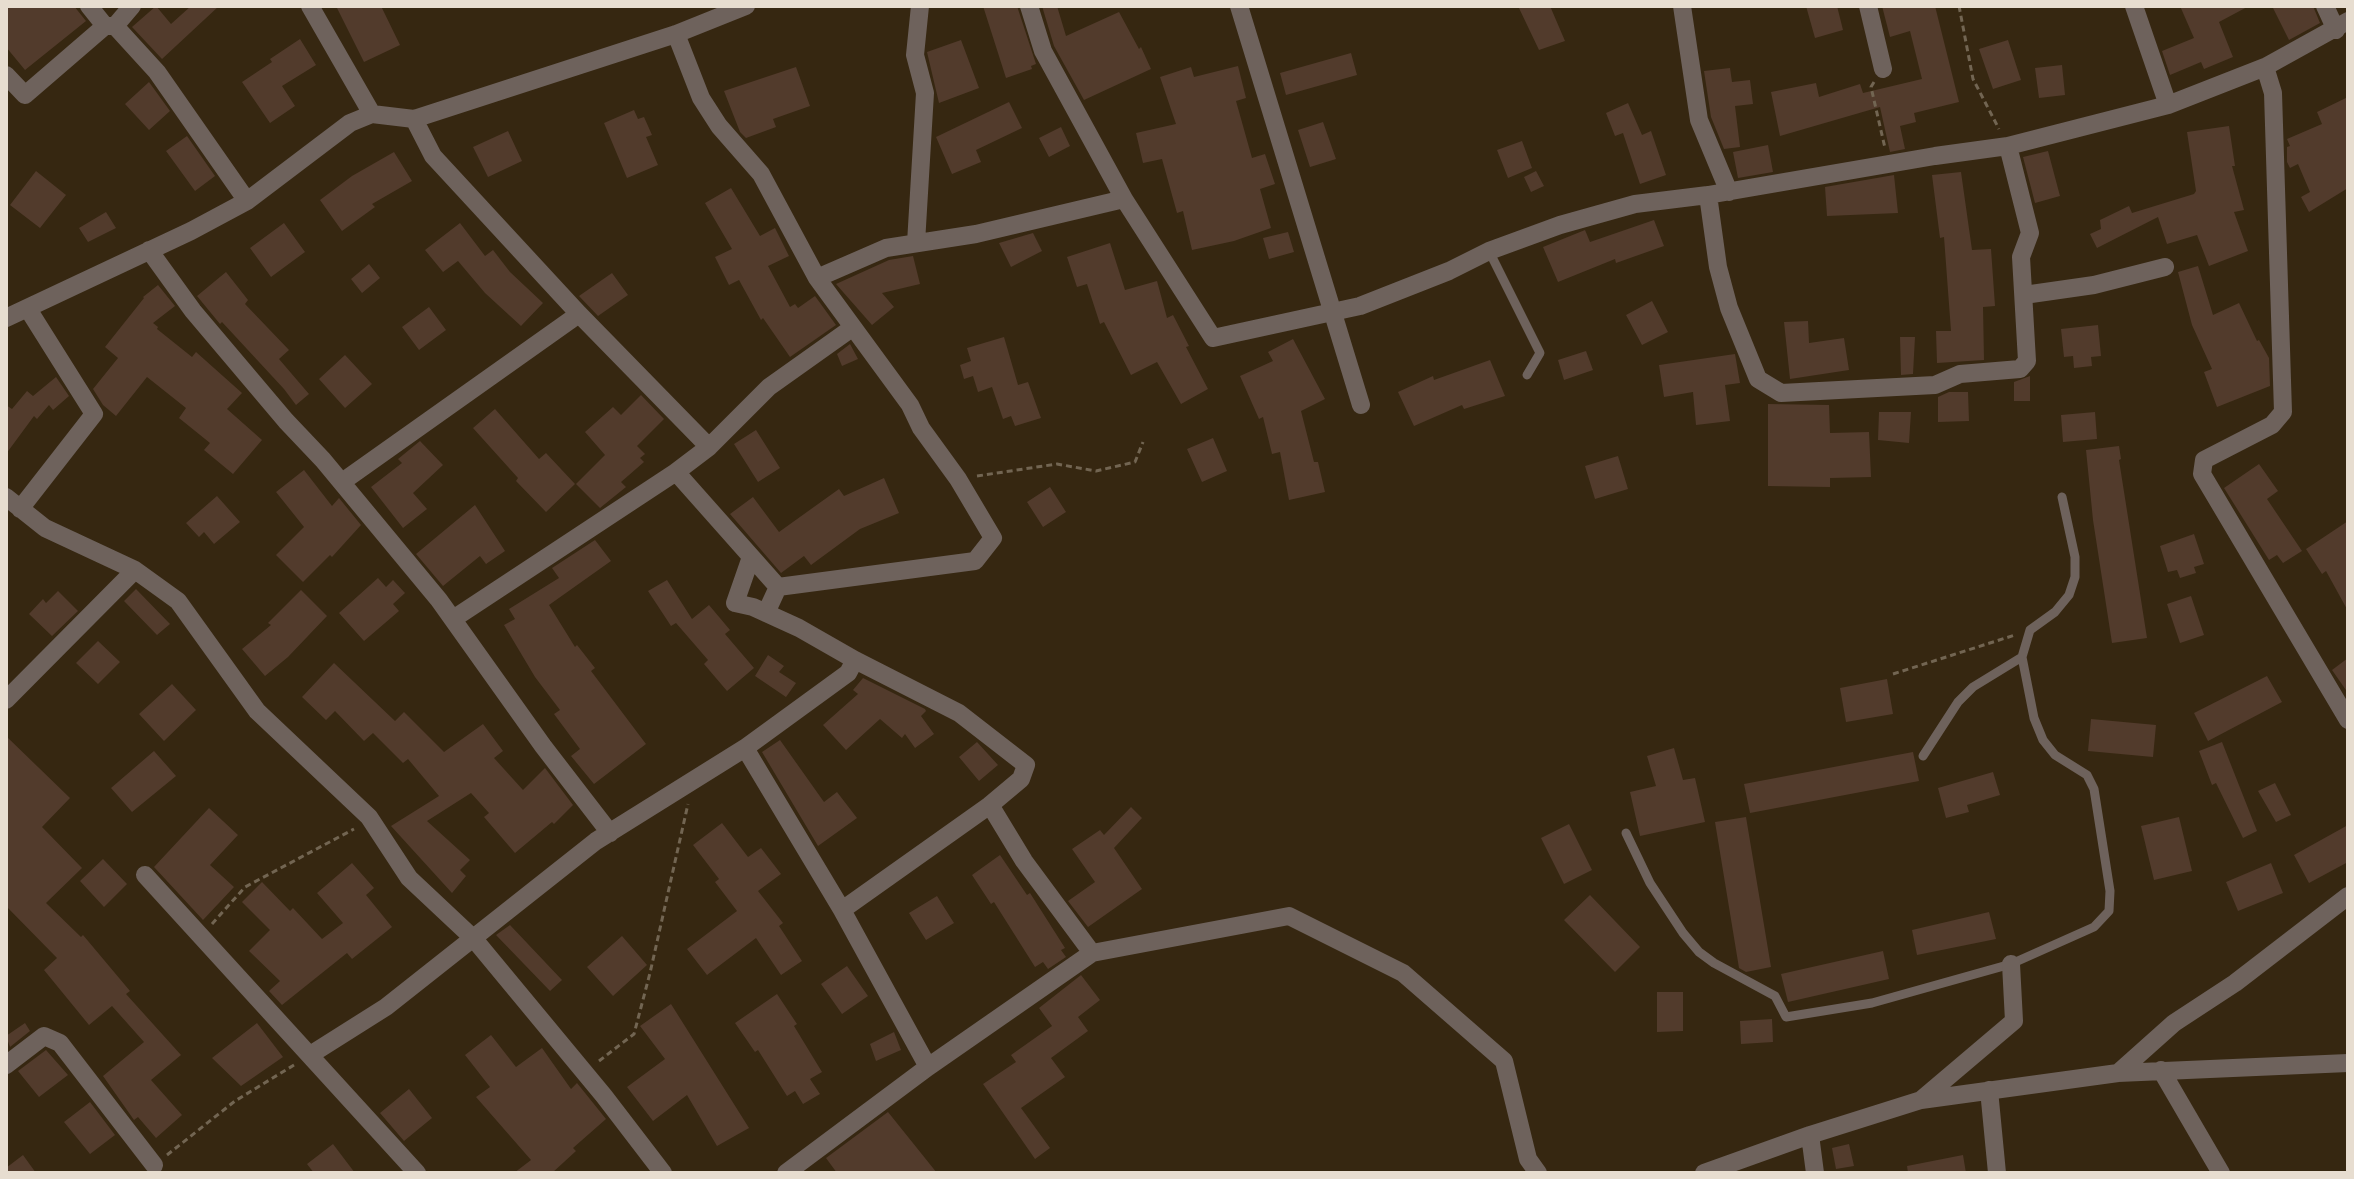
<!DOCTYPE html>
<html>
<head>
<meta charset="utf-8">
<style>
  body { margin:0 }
  #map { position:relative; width:2354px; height:1179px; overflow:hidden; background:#362711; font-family:"Playfair Display",serif }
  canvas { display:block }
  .frame { position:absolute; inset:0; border:8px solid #e7ddd0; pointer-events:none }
</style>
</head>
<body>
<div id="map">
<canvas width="2354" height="1179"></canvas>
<div class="frame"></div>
</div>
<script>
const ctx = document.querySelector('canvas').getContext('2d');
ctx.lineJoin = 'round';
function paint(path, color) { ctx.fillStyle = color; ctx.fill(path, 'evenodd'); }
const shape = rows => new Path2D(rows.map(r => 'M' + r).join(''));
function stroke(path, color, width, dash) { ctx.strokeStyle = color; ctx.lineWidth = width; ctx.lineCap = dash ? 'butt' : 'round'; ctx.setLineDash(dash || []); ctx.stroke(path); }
paint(shape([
  [6,6,74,6,86,21,25,70,6,47],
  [156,6,171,24,191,6,219,6,162,59,132,27],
  [336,6,381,6,400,45,364,62],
  [983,6,1017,6,1036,64,1031,66,1032,69,1006,78],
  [1042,6,1057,6,1066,36,1119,12,1139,49,1141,47,1151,69,1084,100,1054,46],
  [1518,6,1550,6,1565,41,1539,50],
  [1806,6,1837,6,1843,30,1815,38],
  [1882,6,1935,6,1959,102,1914,113,1916,122,1900,126,1905,149,1890,152,1880,107,1780,136,1771,92,1816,83,1819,97,1860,84,1863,93,1922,79,1910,31,1890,37],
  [2180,6,2249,6,2219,22,2233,57,2204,69,2201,62,2170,75,2162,51,2194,38],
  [2272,6,2313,6,2320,23,2289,40],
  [300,39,316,65,282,86,295,106,270,123,242,82,272,62,270,59],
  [961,40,979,88,939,103,927,52],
  [2008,40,2021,80,1993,89,1979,49],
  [1351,53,1357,75,1286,95,1280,73],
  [2062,65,2065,95,2039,98,2035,68],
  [1238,66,1246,98,1236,101,1252,158,1265,154,1275,184,1260,189,1271,228,1234,241,1192,250,1183,211,1177,213,1162,159,1143,163,1136,133,1176,124,1160,77,1191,67,1194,77],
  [796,67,810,106,773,119,776,127,746,138,740,132,724,91],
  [1730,68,1732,82,1750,80,1753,104,1735,106,1740,147,1724,149,1711,117,1704,71],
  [149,82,170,111,149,130,125,104],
  [2348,97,2348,188,2309,212,2301,197,2310,192,2298,164,2290,168,2287,162,2287,147,2290,146,2287,139,2322,124,2317,112],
  [1009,102,1022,128,976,150,981,162,952,174,936,137],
  [1628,103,1642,135,1651,131,1666,175,1640,184,1623,133,1615,136,1606,113],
  [634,110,638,119,644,117,652,135,646,137,658,165,627,178,604,123],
  [1323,122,1336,159,1310,167,1298,130],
  [2229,126,2235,166,2232,166,2244,210,2234,212,2248,251,2209,266,2197,235,2167,244,2158,217,2097,248,2090,234,2101,229,2100,220,2129,206,2132,213,2194,194,2196,191,2187,132],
  [1061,127,1070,146,1049,157,1039,138],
  [508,131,522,161,488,177,473,147],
  [187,136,215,176,195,191,166,151],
  [1522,141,1532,168,1508,178,1497,150],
  [1768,145,1773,172,1738,178,1733,152],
  [2048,151,2060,196,2035,203,2023,157],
  [394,152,412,181,372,204,375,207,342,231,320,200,352,176],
  [36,171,66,195,40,228,10,205],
  [1536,171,1544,186,1531,192,1524,177],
  [1961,172,1972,250,1991,249,1995,306,1983,307,1984,360,1937,363,1936,331,1951,331,1944,237,1940,238,1932,175],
  [1894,175,1898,213,1827,216,1825,187],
  [731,188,760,236,775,228,789,256,768,266,790,307,795,304,798,308,815,296,836,325,790,357,763,318,761,320,739,280,729,285,715,257,732,249,705,203],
  [106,212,116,228,88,242,79,228],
  [1654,220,1664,246,1616,263,1615,259,1558,282,1543,247,1585,230,1590,242],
  [284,223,305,252,271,277,250,248],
  [460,223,485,256,493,250,510,272,543,303,521,326,485,293,458,261,443,272,425,250],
  [1288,232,1294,252,1269,259,1263,238],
  [1033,233,1042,251,1011,267,999,243],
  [1110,243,1125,290,1157,281,1167,318,1173,315,1189,346,1186,347,1208,389,1181,404,1157,362,1131,375,1104,322,1100,324,1087,284,1077,287,1067,257],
  [913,256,920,284,882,293,894,307,872,325,836,284,889,260],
  [369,264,380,278,362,293,351,279],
  [2198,266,2213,315,2239,303,2257,341,2259,340,2269,358,2270,386,2217,407,2204,372,2212,369,2192,325,2178,272],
  [226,272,248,300,245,304,289,350,279,359,309,394,296,405,284,389,222,322,220,324,197,296],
  [612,273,628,295,598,316,579,296],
  [158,285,175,306,153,323,158,327,157,329,192,357,196,352,242,393,227,409,262,440,233,474,204,450,210,443,179,418,186,408,147,377,116,416,103,405,93,389,118,358,105,347,144,298,143,297],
  [1652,301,1668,332,1642,345,1626,315],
  [429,307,446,330,419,350,402,327],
  [1808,321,1809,343,1844,338,1849,370,1790,379,1784,322],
  [2098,325,2101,356,2091,357,2092,366,2074,368,2073,356,2064,357,2061,329],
  [1004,337,1018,385,1028,382,1041,418,1015,426,1011,416,1003,419,992,387,978,392,973,376,964,379,960,365,971,361,967,348],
  [1900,337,1915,337,1913,374,1901,375],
  [1293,339,1325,399,1301,411,1314,462,1318,462,1325,492,1289,500,1280,452,1272,454,1263,417,1259,419,1240,376,1273,361,1268,352],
  [850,344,858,359,842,366,837,354],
  [1586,351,1593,370,1564,380,1558,360],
  [1735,354,1740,383,1725,385,1730,421,1696,425,1693,392,1664,397,1659,365],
  [345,355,372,384,345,408,319,379],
  [1490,360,1505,396,1464,409,1462,405,1414,426,1398,392,1433,376,1434,380],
  [2030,376,2030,401,2014,401,2014,382],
  [56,377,69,396,53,410,49,405,37,419,34,416,6,454,6,405,12,409,27,391,33,396],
  [1949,392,1968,392,1969,421,1938,422,1938,397],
  [641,395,664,419,637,446,645,454,640,458,644,462,621,482,626,487,600,508,576,484,605,455,585,432,613,407,621,415],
  [1768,404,1829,405,1830,433,1869,432,1871,477,1830,478,1830,487,1768,486],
  [495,409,539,459,546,453,575,484,546,512,516,481,518,478,473,428],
  [1879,412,1911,412,1909,443,1878,440],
  [2095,412,2097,439,2063,442,2061,415],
  [756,430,780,468,758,482,734,444],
  [1213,438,1227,471,1202,482,1187,449],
  [420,441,443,465,413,493,427,509,403,528,371,487,402,463,398,459],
  [2119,446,2121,459,2119,460,2147,638,2112,643,2093,520,2086,450],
  [1618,456,1628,489,1595,499,1585,466],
  [2259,464,2278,491,2267,499,2302,551,2283,563,2277,555,2269,560,2224,488],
  [304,470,332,506,339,498,361,525,332,557,330,555,303,582,276,555,304,527,276,492],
  [884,478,899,513,860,529,811,565,804,556,781,573,730,514,753,497,779,532,839,489,844,496],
  [1050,487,1066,512,1043,527,1027,502],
  [217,496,240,522,214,544,204,532,199,537,186,523],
  [475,505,505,551,486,564,480,556,443,586,416,554],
  [2348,521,2348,611,2326,571,2322,574,2306,549],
  [2194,534,2204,564,2194,567,2196,573,2180,578,2177,570,2168,572,2160,546],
  [595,540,611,561,549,605,575,647,577,645,595,668,591,671,646,744,594,784,571,756,580,749,554,714,560,710,535,677,504,625,515,619,509,609,559,578,552,568],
  [378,578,386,587,393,580,405,593,393,604,399,611,364,641,339,613],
  [667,580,692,619,709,605,730,630,725,634,754,668,727,691,704,664,708,660,676,623,671,626,648,591],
  [136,589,170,624,157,635,124,601],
  [301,590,327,616,288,657,265,676,242,649,271,625,268,623],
  [58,591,78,611,52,636,29,614,43,599,46,603],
  [2191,596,2204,635,2180,643,2167,604],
  [98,641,120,662,98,684,76,663],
  [768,655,784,666,779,672,796,683,786,697,755,676],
  [2348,658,2348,693,2332,670],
  [334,663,395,721,404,712,444,752,483,724,503,751,494,758,523,790,545,768,573,805,554,824,552,822,515,853,484,817,489,813,471,793,427,821,470,860,460,870,466,876,452,893,391,826,439,796,408,759,403,763,373,733,364,741,335,711,326,720,302,697],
  [2267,676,2282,702,2208,741,2194,713],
  [863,678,925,709,926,711,921,716,934,734,915,748,905,734,902,738,880,719,846,750,823,725,858,694,853,690],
  [1887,679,1893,714,1846,722,1840,688],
  [172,684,196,710,164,741,139,714],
  [2091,719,2156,725,2153,757,2088,751],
  [6,736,70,798,42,827,82,868,46,903,81,937,83,935,130,991,126,994,181,1055,151,1080,182,1115,156,1138,138,1117,134,1120,103,1076,144,1042,112,1006,89,1025,44,970,57,958,6,906],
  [780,740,824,802,837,792,857,818,818,846,762,752],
  [977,742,998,765,979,781,959,757],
  [2222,742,2257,831,2243,838,2216,783,2212,785,2199,751],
  [1674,748,1683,780,1695,778,1705,822,1640,836,1630,792,1656,786,1647,756],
  [154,751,176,776,132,812,111,788],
  [1913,752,1919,781,1750,813,1744,784],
  [1993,772,2000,795,1967,805,1969,812,1946,818,1938,788],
  [2275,783,2291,815,2276,822,2258,791],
  [1131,807,1142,818,1114,848,1142,889,1088,927,1068,901,1095,882,1072,849,1100,830,1104,835],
  [209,808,238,835,210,865,234,887,203,920,154,867],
  [1746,817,1771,967,1746,972,1739,968,1715,822],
  [2179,817,2192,871,2154,880,2141,826],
  [722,823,748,857,761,848,781,874,758,891,783,923,779,926,802,961,781,975,756,938,707,975,687,949,737,911,715,882,719,879,693,845],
  [1569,824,1592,870,1564,884,1541,838],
  [2348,825,2348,862,2309,883,2294,855],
  [1000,855,1027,895,1030,893,1065,948,1061,950,1066,957,1048,969,1043,962,1035,967,994,902,991,904,972,875],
  [103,859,127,884,104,907,80,881],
  [352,863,374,888,366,895,392,927,352,959,347,953,282,1005,269,991,280,981,249,951,270,930,242,902,262,882,290,911,293,908,322,939,343,923,317,893],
  [2271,863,2283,893,2238,911,2226,882],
  [1590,895,1640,947,1615,972,1564,920],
  [937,896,954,923,926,940,909,913],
  [1989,912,1996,939,1917,955,1912,930],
  [510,925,562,980,550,991,496,935],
  [622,936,647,965,613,996,587,967],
  [1883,951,1889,979,1788,1002,1781,974],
  [847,966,868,996,842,1014,821,984],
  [1081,975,1100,1000,1078,1017,1088,1031,1051,1058,1065,1077,1021,1108,1050,1148,1035,1159,983,1084,1016,1062,1011,1055,1052,1026,1039,1008],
  [1657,992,1683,992,1683,1031,1657,1032],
  [777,994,797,1024,794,1026,822,1072,810,1079,820,1094,803,1104,795,1091,787,1096,758,1050,755,1052,735,1023],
  [671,1004,749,1128,717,1146,687,1095,653,1121,627,1087,665,1059,640,1026],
  [1772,1019,1773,1042,1741,1044,1740,1021],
  [25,1023,30,1031,10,1047,6,1036],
  [257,1023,283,1057,241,1086,212,1058],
  [894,1032,901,1050,876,1061,870,1044],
  [491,1035,516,1067,542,1048,571,1089,577,1083,606,1119,573,1148,576,1151,552,1173,514,1173,531,1160,476,1097,490,1087,465,1055],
  [46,1050,68,1075,39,1097,18,1071],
  [409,1089,432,1118,404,1141,380,1113],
  [90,1102,115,1135,90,1154,64,1122],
  [888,1112,937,1173,837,1173,826,1158],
  [333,1144,355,1173,314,1173,307,1164],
  [1849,1144,1854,1166,1836,1169,1832,1148],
  [23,1155,36,1173,6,1173,6,1168],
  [1963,1155,1966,1173,1908,1173,1907,1166]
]), '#523b2c');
stroke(shape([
  [1959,6,1973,79,1999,129],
  [1874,82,1871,87,1885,148],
  [977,476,1057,464,1096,471,1135,462,1143,442],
  [1893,674,2015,635],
  [212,924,245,887,354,829],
  [599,1061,634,1034,650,973,688,804],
  [167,1155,235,1101,294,1065]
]), '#726552', 3, [6, 4]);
stroke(shape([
  [1489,251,1540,353,1527,375],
  [1923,756,1958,702,1973,687,2022,657],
  [1626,833,1650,883,1683,933,1699,952,1714,963,1775,996,1786,1017,1872,1003,2011,964,2094,927,2109,911,2110,891,2094,789,2087,775,2055,755,2043,740,2034,718,2022,657,2030,630,2055,612,2069,595,2075,577,2075,557,2062,497]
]), '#6e625c', 9);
stroke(shape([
  [89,6,105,26],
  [310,6,372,114],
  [1029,6,1043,51,1124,199],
  [1239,6,1361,405],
  [1682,6,1699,120,1729,192],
  [1868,6,1883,69],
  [2134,6,2168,105],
  [2325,6,2336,30],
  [115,26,157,72,247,201],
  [676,34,701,98,719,126,761,174,817,278,910,405,921,428,958,479,993,538,975,561,778,587,766,613],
  [2265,67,2273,93,2283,412,2272,425,2204,460,2202,474,2348,720],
  [6,75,25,95,105,26,115,26,132,6],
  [414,119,433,156,579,314,709,447],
  [1708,195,1718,267,1729,308,1758,379,1781,393,1935,385,1960,374,2020,369,2027,361,2021,257,2030,233,2008,146],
  [916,243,925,93,915,55,920,6],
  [149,250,193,311,286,421,323,460,439,600,543,746,610,833],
  [817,278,886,248,976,234,1124,199,1213,338,1360,306,1449,271,1489,251,1560,225,1635,204,1708,195,1935,156,2008,146,2168,105,2265,67,2348,21],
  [2024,295,2094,285,2165,267],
  [6,318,191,231,247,201,350,123,372,114,414,119,676,34,746,6],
  [342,482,579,314],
  [6,497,45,528,135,570,178,601,257,711,369,817,409,878,474,939,604,1096,663,1173],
  [20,509,94,414,28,309],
  [751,557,735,603,753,607,799,628,855,660,959,713,1026,765,1021,779,990,805,1024,861,1092,953],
  [778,587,676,472,709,447,769,387,852,328],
  [453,619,676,472],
  [6,700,135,570],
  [745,748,842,910,928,1067],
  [145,875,417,1173],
  [842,910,990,805],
  [310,1055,386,1007,596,841,745,748,848,673,855,660],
  [6,1065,44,1036,60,1043,154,1165],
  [2161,1070,2221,1173],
  [2118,1073,2174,1023,2235,983,2348,896],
  [1989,1090,1997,1173],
  [1922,1099,2014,1021,2011,964],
  [1810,1135,1815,1173],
  [786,1173,928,1067,1092,953,1289,916,1403,973,1504,1061,1528,1159,1538,1173],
  [1704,1173,1810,1135,1921,1100,2118,1073,2348,1063]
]), '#6e625c', 18);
</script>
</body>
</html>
